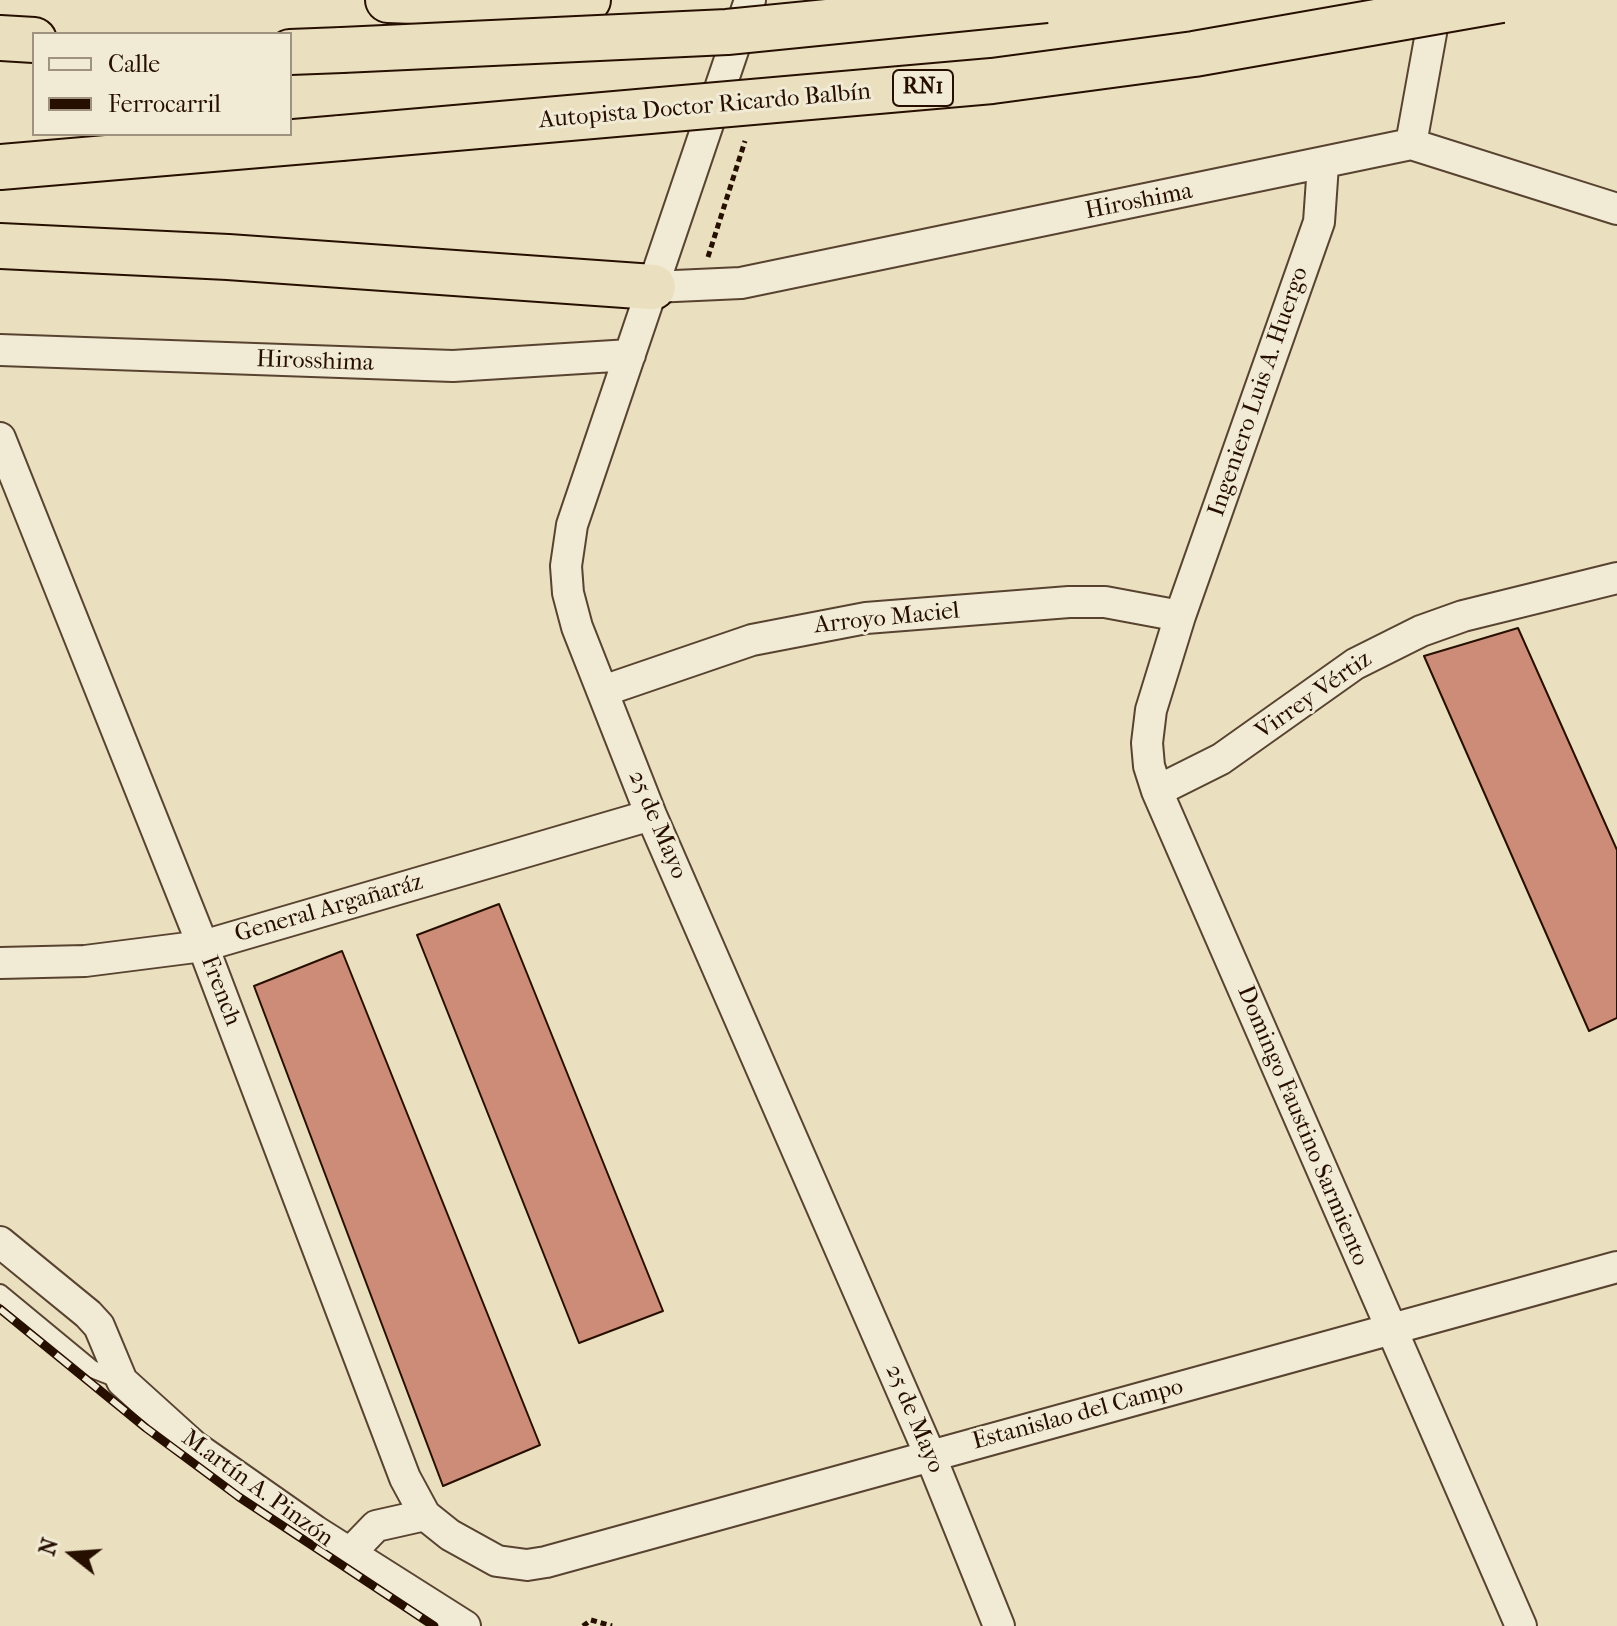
<!DOCTYPE html>
<html>
<head>
<meta charset="utf-8">
<style>
  body { margin:0 }
  #map { position:relative; width:1617px; height:1626px; overflow:hidden; background:#eadfbf; font-family:"IM FELL French Canon",serif }
  canvas { display:block }
  .legend { position:absolute; left:32px; top:32px; width:260px; height:104px; box-sizing:border-box; background:#f1ead5; border:2px solid #a09280; margin:0; padding:10px 14px; list-style:none; font-size:24px; color:#270f00 }
  .legend li { display:flex; align-items:center; gap:16px; height:40px }
  .legend b { width:40px; border:2px solid #a09280 }
  .north { position:absolute; left:32px; top:1514px; width:80px; height:80px; -webkit-text-stroke:6px #f1ead5; paint-order:stroke; rotate:287deg; font-size:22px; font-weight:700; line-height:32px; text-align:center; color:#270f00 }
  .north::after { content:''; display:block; margin:auto; width:28px; height:36px; background:#270f00; clip-path:polygon(50% 0,100% 100%,50% 72%,0 100%) }
</style>
</head>
<body>
<div id="map">
<canvas width="1617" height="1626"></canvas>
<ul class="legend">
<li><b style="height:10px;background:#f1ead5"></b>Calle</li>
<li><b style="height:10px;background:#270f00"></b>Ferrocarril</li>
</ul>
<div class="north">N</div>
</div>
<script>
const ctx = document.querySelector('canvas').getContext('2d');
ctx.lineJoin = 'round';
function paint(path, color) { ctx.fillStyle = color; ctx.fill(path, 'evenodd'); }
const shape = rows => new Path2D(rows.map(r => 'M' + r).join(''));
function stroke(path, color, width, dash) { ctx.strokeStyle = color; ctx.lineWidth = width; ctx.lineCap = dash ? 'butt' : 'round'; ctx.setLineDash(dash || []); ctx.stroke(path); }
function label(font, color, halo, rows, align = 'center') {
  ctx.font = font + ' "IM FELL French Canon",serif'; ctx.lineWidth = 6; ctx.setLineDash([]); ctx.textBaseline = 'middle'; ctx.strokeStyle = halo; ctx.fillStyle = color; for (const [text, x, y, turn = 0] of rows) {
    ctx.save(); ctx.translate(x, y); ctx.rotate((+turn || 0) * Math.PI / 180); ctx.textAlign = isNaN(turn) ? turn : align; if (halo) ctx.strokeText(text, 0, 0); ctx.fillText(text, 0, 0); ctx.restore();
  }
}
const building = shape([
  [1518,628,1617,850,1617,1018,1589,1031,1424,656,1518,628],
  [499,904,663,1311,579,1343,417,935,499,904],
  [342,951,540,1445,443,1486,254,986,342,951]
]);
paint(building, '#cd8c78');
stroke(building, '#270f00', 2);
const lane = shape([
  [0,1293,92,1369,120,1380]
]);
const street = shape([
  [750,0,572,525,566,566,568,593,577,627,651,815,930,1455,999,1626],
  [1411,144,1437,0],
  [1323,165,1319,222,1180,616,1151,710,1147,743,1149,766,1157,791,1521,1626],
  [653,287,741,283,1411,144,1617,209],
  [0,350,453,366,630,355],
  [0,438,203,946,405,1478,425,1515,450,1535,497,1561,527,1565,546,1562,1617,1267],
  [603,691,752,640,866,618,1069,602,1105,602,1180,616],
  [1157,791,1221,759,1355,664,1421,631,1463,616,1617,578],
  [0,963,85,961,203,946,651,815],
  [0,1242,88,1314,99,1326,122,1381,195,1447,315,1531,465,1626],
  [349,1554,376,1526,425,1515]
]);
const highway = shape([
  [388,0,493,4,588,0],
  [0,38,34,40],
  [290,52,342,50],
  [0,167,341,138],
  [0,246,228,257,653,287]
]);
stroke(lane, '#584330', 20);
stroke(street, '#584330', 34);
stroke(highway, '#270f00', 48);
stroke(shape([
  [708,257,745,141],
  [583,1626,591,1620,612,1626]
]), '#270f00', 5, [6, 4]);
stroke(lane, '#f1ead5', 16);
stroke(street, '#f1ead5', 30);
stroke(highway, '#eadfbf', 44);
const rail = shape([
  [0,1309,146,1428,239,1497,434,1626]
]);
stroke(rail, '#270f00', 9);
stroke(rail, '#f1ead5', 6, [18]);
const highwayBridge = shape([
  [342,50,727,32,1046,0],
  [341,138,992,81,1194,54,1501,0]
]);
stroke(highwayBridge, '#270f00', 48, []);
stroke(highwayBridge, '#eadfbf', 44);
for (const [x, y, w] of [
  [923,88,60]
]) { const box = new Path2D(); box.roundRect(x - w / 2, y - 18, w, 36, 6); ctx.fillStyle = '#f1ead5'; ctx.fill(box); stroke(box, '#270f00', 2); }
label('bold 22px', '#270f00', null, [
  ["RN1",923,88]
]);
label('24px', '#270f00', '#f1ead5', [
  ["Autopista Doctor Ricardo Balbín",705,107,-5],
  ["Hiroshima",1139,202,-11],
  ["Hirosshima",315,362,2],
  ["Ingeniero Luis A. Huergo",1259,392,-71],
  ["Arroyo Maciel",887,619,-6],
  ["Virrey Vértiz",1314,696,-35],
  ["25 de Mayo",657,825,67],
  ["General Argañaráz",329,909,-16],
  ["French",220,991,69],
  ["Domingo Faustino Sarmiento",1302,1126,67],
  ["Estanislao del Campo",1078,1415,-15],
  ["25 de Mayo",914,1419,67],
  ["M.artín A. Pinzón",257,1489,36]
]);
</script>
</body>
</html>
